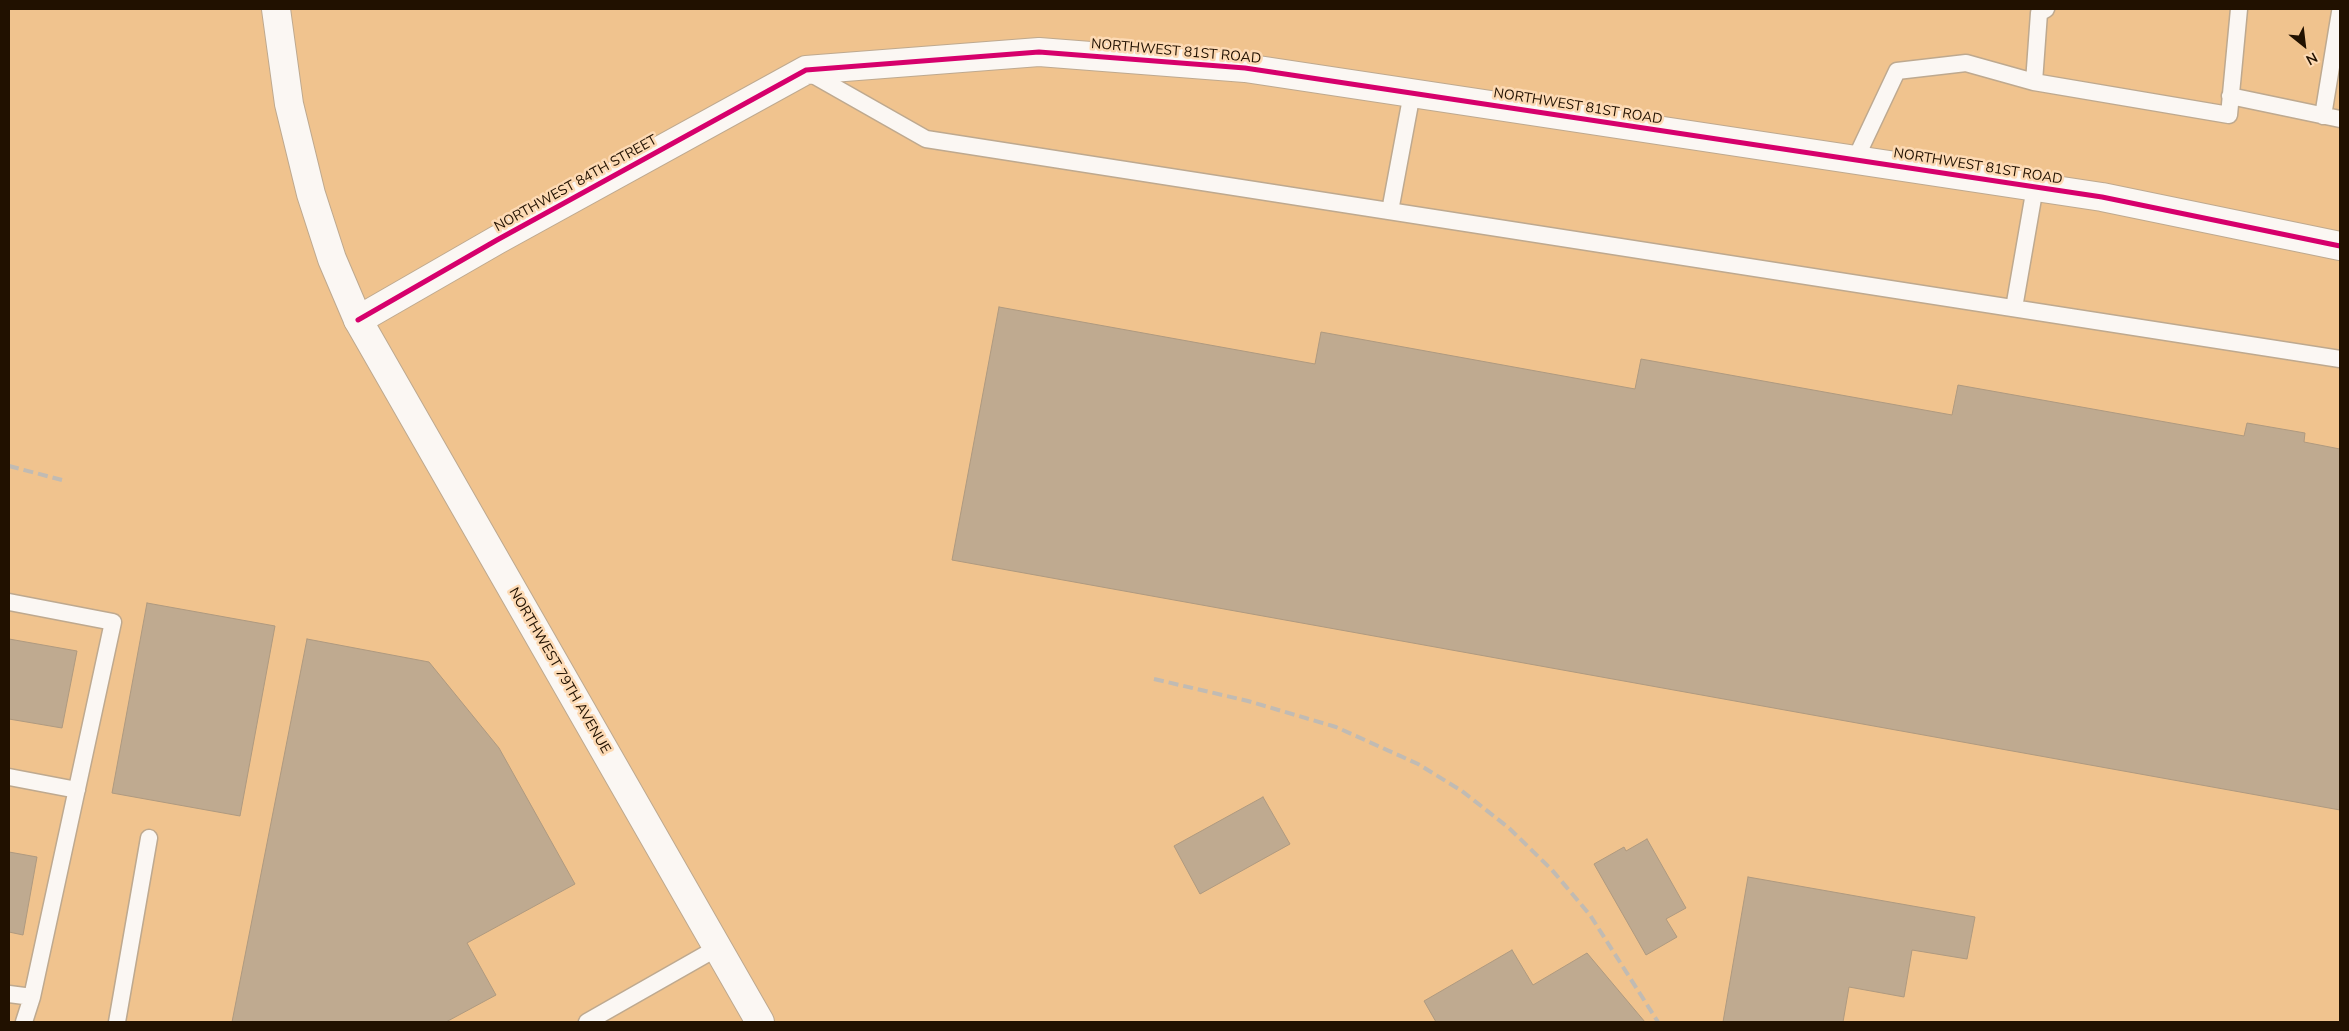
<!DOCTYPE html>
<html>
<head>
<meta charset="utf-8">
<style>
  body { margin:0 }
  #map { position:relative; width:2349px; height:1031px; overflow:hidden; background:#e2caad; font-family:"Nunito Sans",sans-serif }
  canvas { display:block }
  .frame { position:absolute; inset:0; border:10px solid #211100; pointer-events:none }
  .north { position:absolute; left:2279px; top:20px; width:50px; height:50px; -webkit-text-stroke:4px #fddab4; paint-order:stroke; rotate:151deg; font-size:14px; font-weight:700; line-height:20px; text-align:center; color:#211100 }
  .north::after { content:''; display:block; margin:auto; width:18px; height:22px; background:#211100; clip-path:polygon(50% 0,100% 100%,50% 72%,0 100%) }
</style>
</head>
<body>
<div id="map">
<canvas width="2349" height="1031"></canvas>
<div class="frame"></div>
<div class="north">N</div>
</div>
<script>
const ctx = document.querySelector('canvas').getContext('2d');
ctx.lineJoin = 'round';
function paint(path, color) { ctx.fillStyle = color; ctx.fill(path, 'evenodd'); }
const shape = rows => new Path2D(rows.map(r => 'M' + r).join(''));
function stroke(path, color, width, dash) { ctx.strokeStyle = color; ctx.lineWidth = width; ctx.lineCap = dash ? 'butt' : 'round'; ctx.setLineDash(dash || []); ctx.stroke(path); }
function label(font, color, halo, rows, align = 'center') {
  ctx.font = font + ' "Nunito Sans",sans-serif'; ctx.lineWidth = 5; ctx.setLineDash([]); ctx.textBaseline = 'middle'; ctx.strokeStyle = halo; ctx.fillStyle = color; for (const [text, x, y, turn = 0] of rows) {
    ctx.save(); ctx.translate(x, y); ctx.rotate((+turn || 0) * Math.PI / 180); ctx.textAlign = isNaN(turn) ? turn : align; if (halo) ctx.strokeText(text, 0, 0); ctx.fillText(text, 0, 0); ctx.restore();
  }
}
paint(shape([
  [9,9,2340,9,2340,1022,9,1022]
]), '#f0c38e');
const building = shape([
  [999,307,1315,364,1321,332,1635,389,1641,359,1952,415,1958,385,2244,436,2247,423,2305,433,2304,442,2340,449,2340,810,952,560,999,307],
  [147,603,275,626,240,816,112,793,147,603],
  [9,639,77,651,62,728,9,719,9,639],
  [307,639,429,662,499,748,575,884,467,943,496,995,446,1022,232,1022,307,639],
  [1263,797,1290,844,1200,894,1174,846,1263,797],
  [1647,839,1686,908,1666,919,1677,937,1646,955,1594,864,1624,847,1626,851,1647,839],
  [9,852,37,857,23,935,9,932,9,852],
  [1748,877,1975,917,1967,959,1912,950,1904,997,1849,987,1843,1022,1723,1022,1748,877],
  [1512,950,1533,985,1587,953,1645,1022,1436,1022,1424,1001,1512,950]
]);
paint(building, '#bfaa90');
stroke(building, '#af9a80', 1);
const lane = shape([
  [808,72,926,139,2340,359],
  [2034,82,2039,13,2046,9],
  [2230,96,2340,119],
  [2323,116,2340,12],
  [1855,160,1897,71,1966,63,2034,82,2229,115,2239,9],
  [1390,211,1412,93],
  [2014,308,2035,187],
  [9,602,113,622,32,997,24,1022],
  [9,777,77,790],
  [9,994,32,997],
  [117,1022,149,838],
  [587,1022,717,948]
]);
const street = shape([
  [358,320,497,240,806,70,1039,52,1245,68,2102,197,2340,246]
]);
const secondary = shape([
  [276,9,289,104,311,194,332,259,358,320,760,1022]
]);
stroke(lane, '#bea98f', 19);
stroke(street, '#bea98f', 30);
stroke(secondary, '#bea98f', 30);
stroke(lane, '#fbf7f3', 16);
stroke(street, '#fbf7f3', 28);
stroke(secondary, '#fbf7f3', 28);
stroke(shape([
  [9,466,62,480],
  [1154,679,1248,701,1336,727,1418,764,1462,791,1509,828,1552,870,1590,915,1658,1022]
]), '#c1bbb3', 4, [10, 5]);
stroke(shape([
  [358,320,497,240,806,70,1039,52,1245,68,2102,197,2340,246]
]), '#d6006c', 5);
label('14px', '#211100', '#fddab4', [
  ["NORTHWEST 81ST ROAD",1176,52,5],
  ["NORTHWEST 81ST ROAD",1578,107,9],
  ["NORTHWEST 81ST ROAD",1978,167,9],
  ["NORTHWEST 84TH STREET",576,184,-29],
  ["NORTHWEST 79TH AVENUE",559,671,60]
]);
</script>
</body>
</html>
